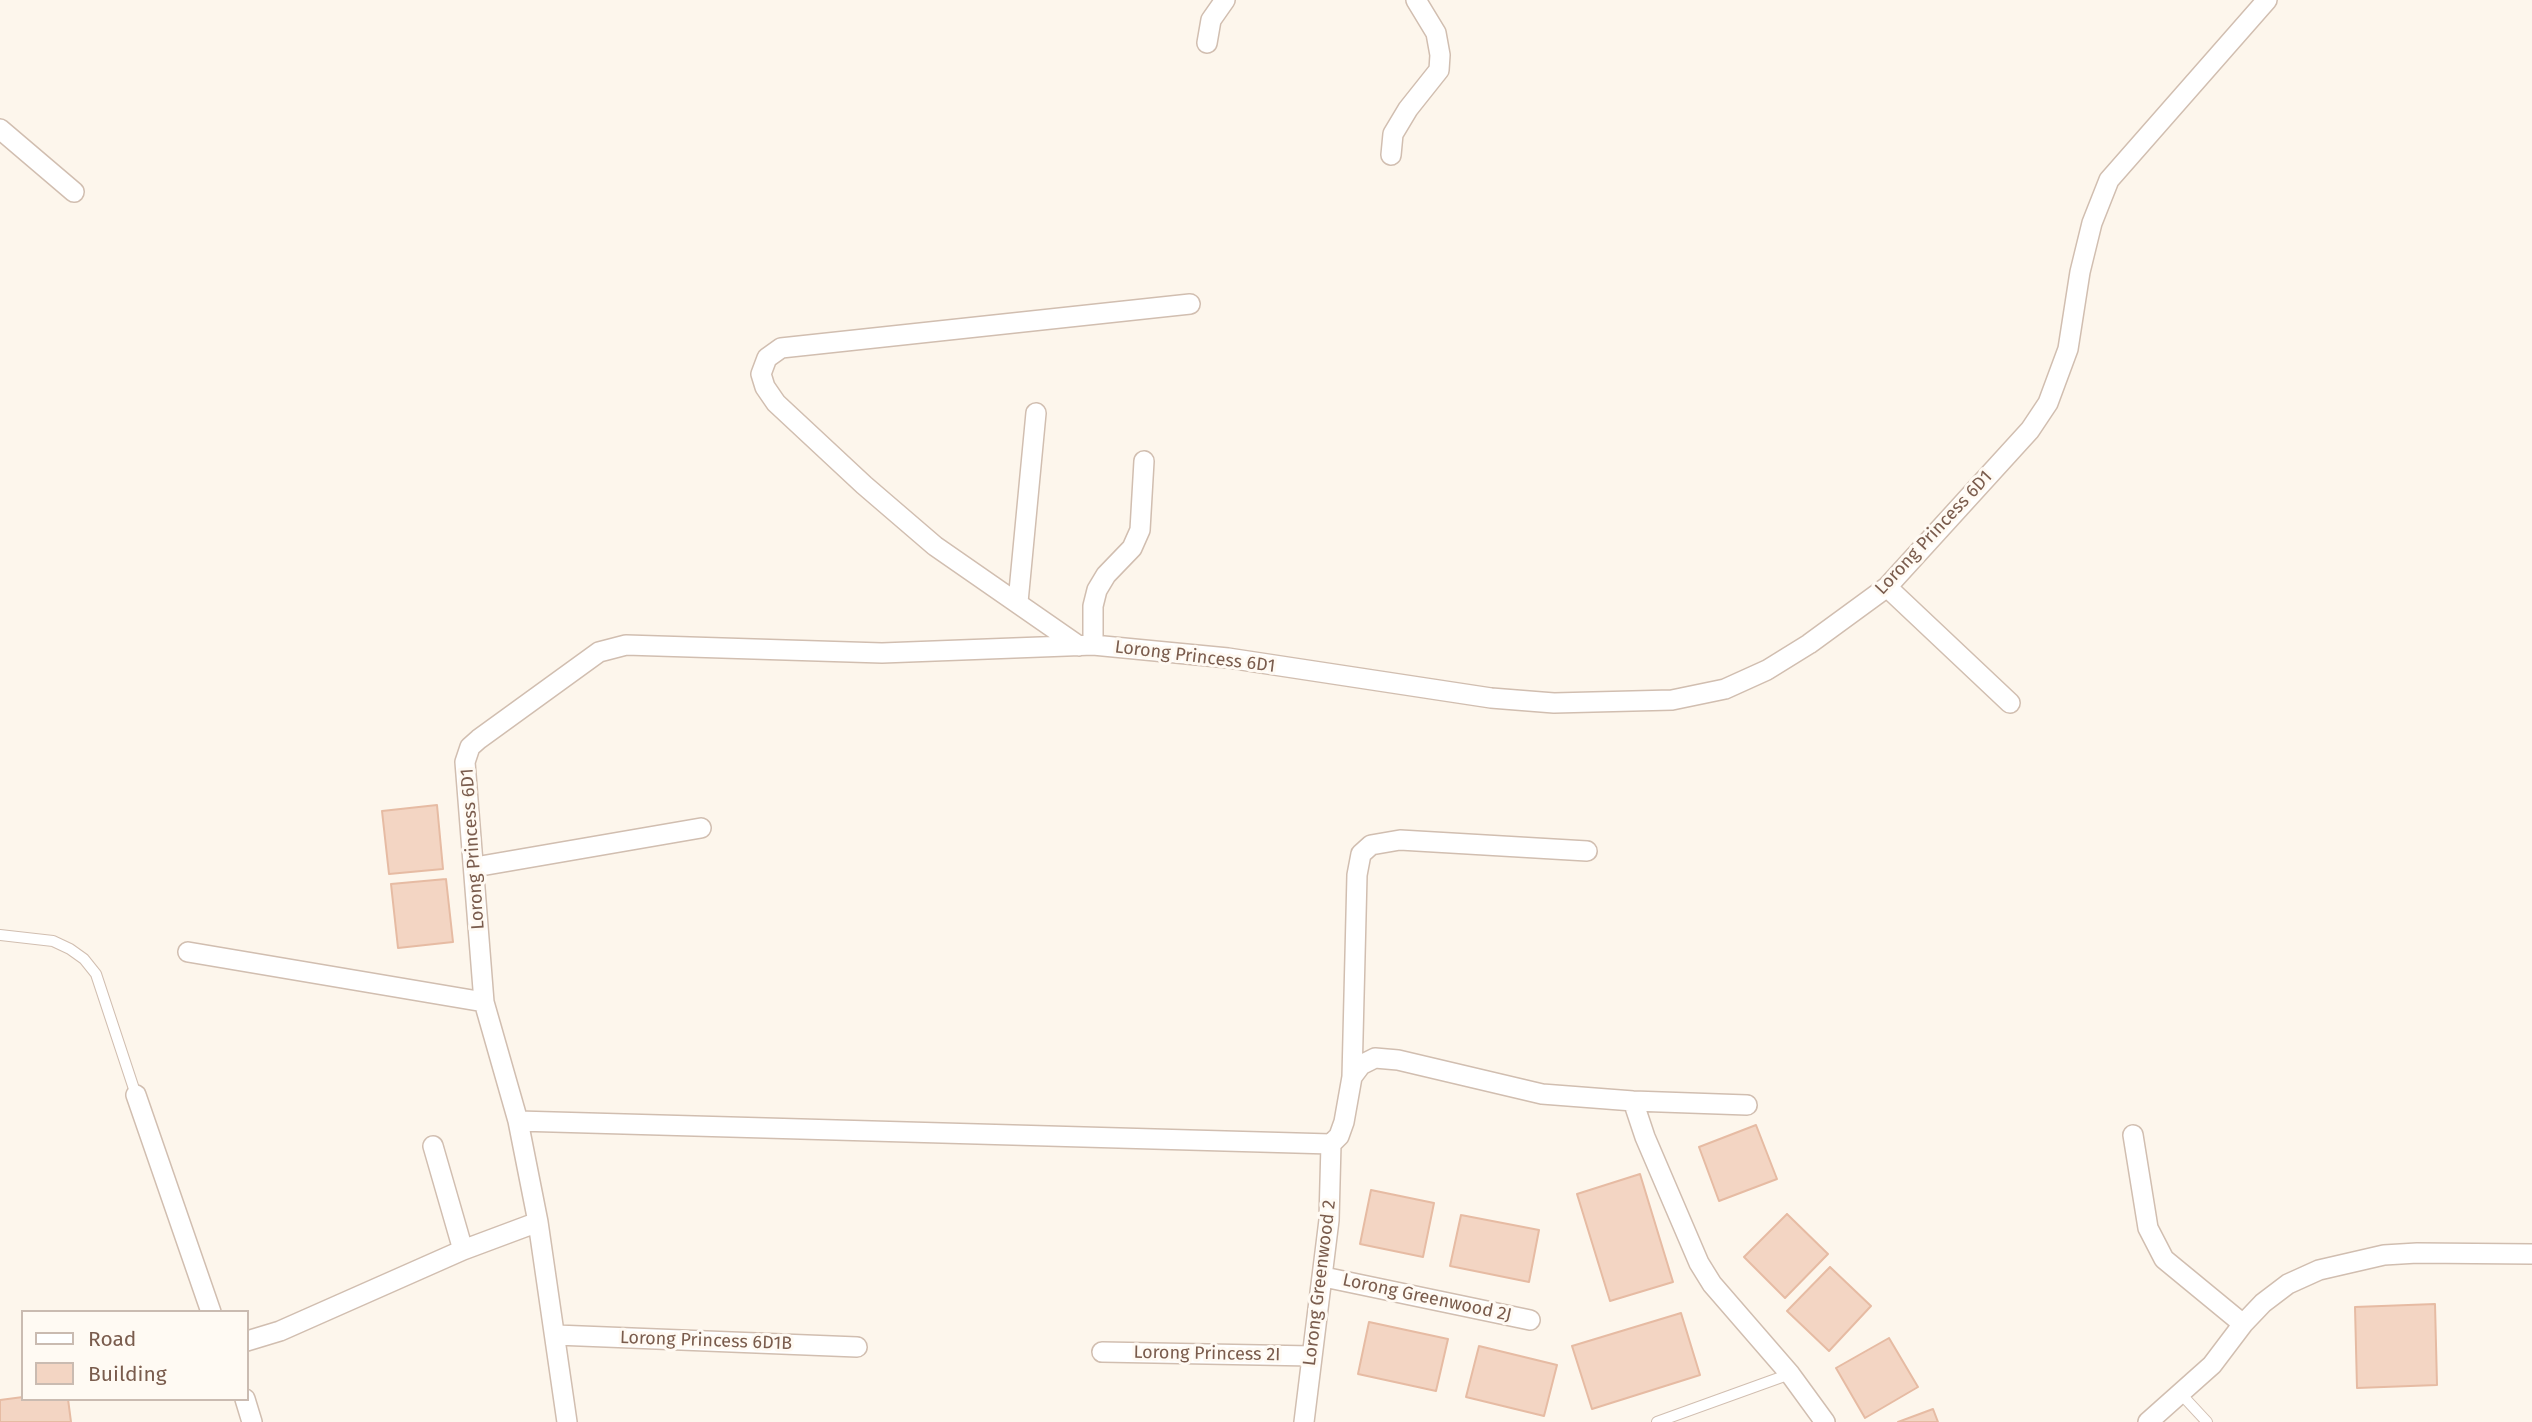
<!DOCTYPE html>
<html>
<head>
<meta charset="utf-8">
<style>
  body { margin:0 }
  #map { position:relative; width:2532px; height:1422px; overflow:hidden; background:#fdf6ec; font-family:"Fira Sans",sans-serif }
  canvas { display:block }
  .legend { position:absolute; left:21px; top:1310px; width:228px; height:91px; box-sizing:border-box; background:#fffaf3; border:2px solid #cabbb1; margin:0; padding:9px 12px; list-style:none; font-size:21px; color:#7a5c4d }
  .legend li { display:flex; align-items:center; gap:14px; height:35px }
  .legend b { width:35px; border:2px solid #cabbb1 }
</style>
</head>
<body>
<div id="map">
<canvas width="2532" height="1422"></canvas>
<ul class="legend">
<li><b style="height:9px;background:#fff"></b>Road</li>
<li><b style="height:19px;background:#f3d5c3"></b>Building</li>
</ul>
</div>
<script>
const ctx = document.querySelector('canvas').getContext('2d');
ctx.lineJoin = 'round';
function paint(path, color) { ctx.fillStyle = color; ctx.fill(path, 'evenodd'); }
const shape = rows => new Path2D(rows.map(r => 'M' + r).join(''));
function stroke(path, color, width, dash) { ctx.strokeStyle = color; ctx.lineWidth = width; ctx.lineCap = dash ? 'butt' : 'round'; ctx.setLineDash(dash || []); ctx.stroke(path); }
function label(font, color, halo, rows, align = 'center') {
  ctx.font = font + ' "Fira Sans",sans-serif'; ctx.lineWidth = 6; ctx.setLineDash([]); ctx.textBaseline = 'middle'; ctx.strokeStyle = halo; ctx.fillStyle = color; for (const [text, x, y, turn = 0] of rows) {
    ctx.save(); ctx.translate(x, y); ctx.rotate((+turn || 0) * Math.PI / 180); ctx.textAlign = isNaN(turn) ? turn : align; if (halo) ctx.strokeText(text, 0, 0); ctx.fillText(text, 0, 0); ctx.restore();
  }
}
const building = shape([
  [437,805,443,869,389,874,382,811,437,805],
  [446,879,453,942,398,948,391,884,446,879],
  [1756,1125,1777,1179,1719,1201,1699,1147,1756,1125],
  [1640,1174,1673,1282,1610,1301,1577,1194,1640,1174],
  [1371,1190,1434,1203,1423,1257,1360,1244,1371,1190],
  [1787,1214,1828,1254,1785,1298,1744,1257,1787,1214],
  [1461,1215,1539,1230,1529,1282,1450,1266,1461,1215],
  [1830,1267,1871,1306,1829,1351,1787,1311,1830,1267],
  [2435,1304,2437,1385,2357,1388,2355,1307,2435,1304],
  [1681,1313,1700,1375,1592,1409,1572,1346,1681,1313],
  [1369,1322,1448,1339,1436,1391,1358,1374,1369,1322],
  [1889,1338,1918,1387,1865,1418,1836,1368,1889,1338],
  [1479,1346,1557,1365,1544,1416,1466,1397,1479,1346],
  [23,1397,23,1399,68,1399,71,1422,0,1422,0,1400,23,1397],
  [1933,1409,1938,1422,1898,1422,1933,1409]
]);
paint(building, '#f3d5c3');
stroke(building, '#e6bba3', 2);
const service = shape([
  [0,935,53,941,70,949,84,959,96,974,136,1095],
  [2181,1394,2207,1422],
  [1657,1422,1790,1374]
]);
const minor = shape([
  [1207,43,1211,20,1225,0],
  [0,129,74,192],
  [1391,155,1393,134,1408,109,1439,70,1440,55,1436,33,1416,0],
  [1887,587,2010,703],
  [1018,602,1036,413],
  [1093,645,1093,606,1097,590,1106,575,1132,548,1140,530,1144,461],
  [1079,646,935,546,864,485,776,403,765,387,761,374,767,358,781,348,1190,304],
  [475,867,701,828],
  [188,952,484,1002],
  [1352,1077,1357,875,1361,854,1371,845,1400,840,1587,851],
  [136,1095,211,1312],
  [1633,1101,1645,1137,1699,1263,1712,1284,1790,1374,1825,1422],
  [518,1121,1331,1144,1339,1136,1344,1122,1352,1077,1361,1065,1375,1058,1398,1060,1542,1094,1633,1101,1747,1105],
  [2133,1135,2148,1228,2164,1259,2243,1324],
  [433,1146,463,1250],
  [1324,1277,1530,1320],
  [556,1335,857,1347],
  [247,1341,280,1331,463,1250,538,1222],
  [1102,1352,1312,1356],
  [245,1399,252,1422],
  [567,1422,538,1222,518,1121,484,1002,465,762,470,747,479,739,599,652,626,645,882,653,1093,645,1228,658,1491,698,1554,703,1672,700,1725,689,1767,670,1809,644,1887,587,2030,430,2048,403,2068,349,2080,272,2092,223,2109,180,2267,0],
  [1304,1422,1329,1220,1331,1144],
  [2148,1422,2212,1365,2243,1324,2263,1303,2288,1284,2319,1270,2384,1255,2417,1253,2532,1254]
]);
stroke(service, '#d1beb0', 12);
stroke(minor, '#d1beb0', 22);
stroke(service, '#fff', 10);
stroke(minor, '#fff', 19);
label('18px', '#7a5c4d', '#fffaf3', [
  ["Lorong Princess 6D1",1934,533,-47],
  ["Lorong Princess 6D1",1195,657,7],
  ["Lorong Princess 6D1",473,849,-94],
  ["Lorong Greenwood 2",1320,1283,-83],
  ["Lorong Greenwood 2J",1427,1298,12],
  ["Lorong Princess 6D1B",706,1341,2],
  ["Lorong Princess 2I",1207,1354,1]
]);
</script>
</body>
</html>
